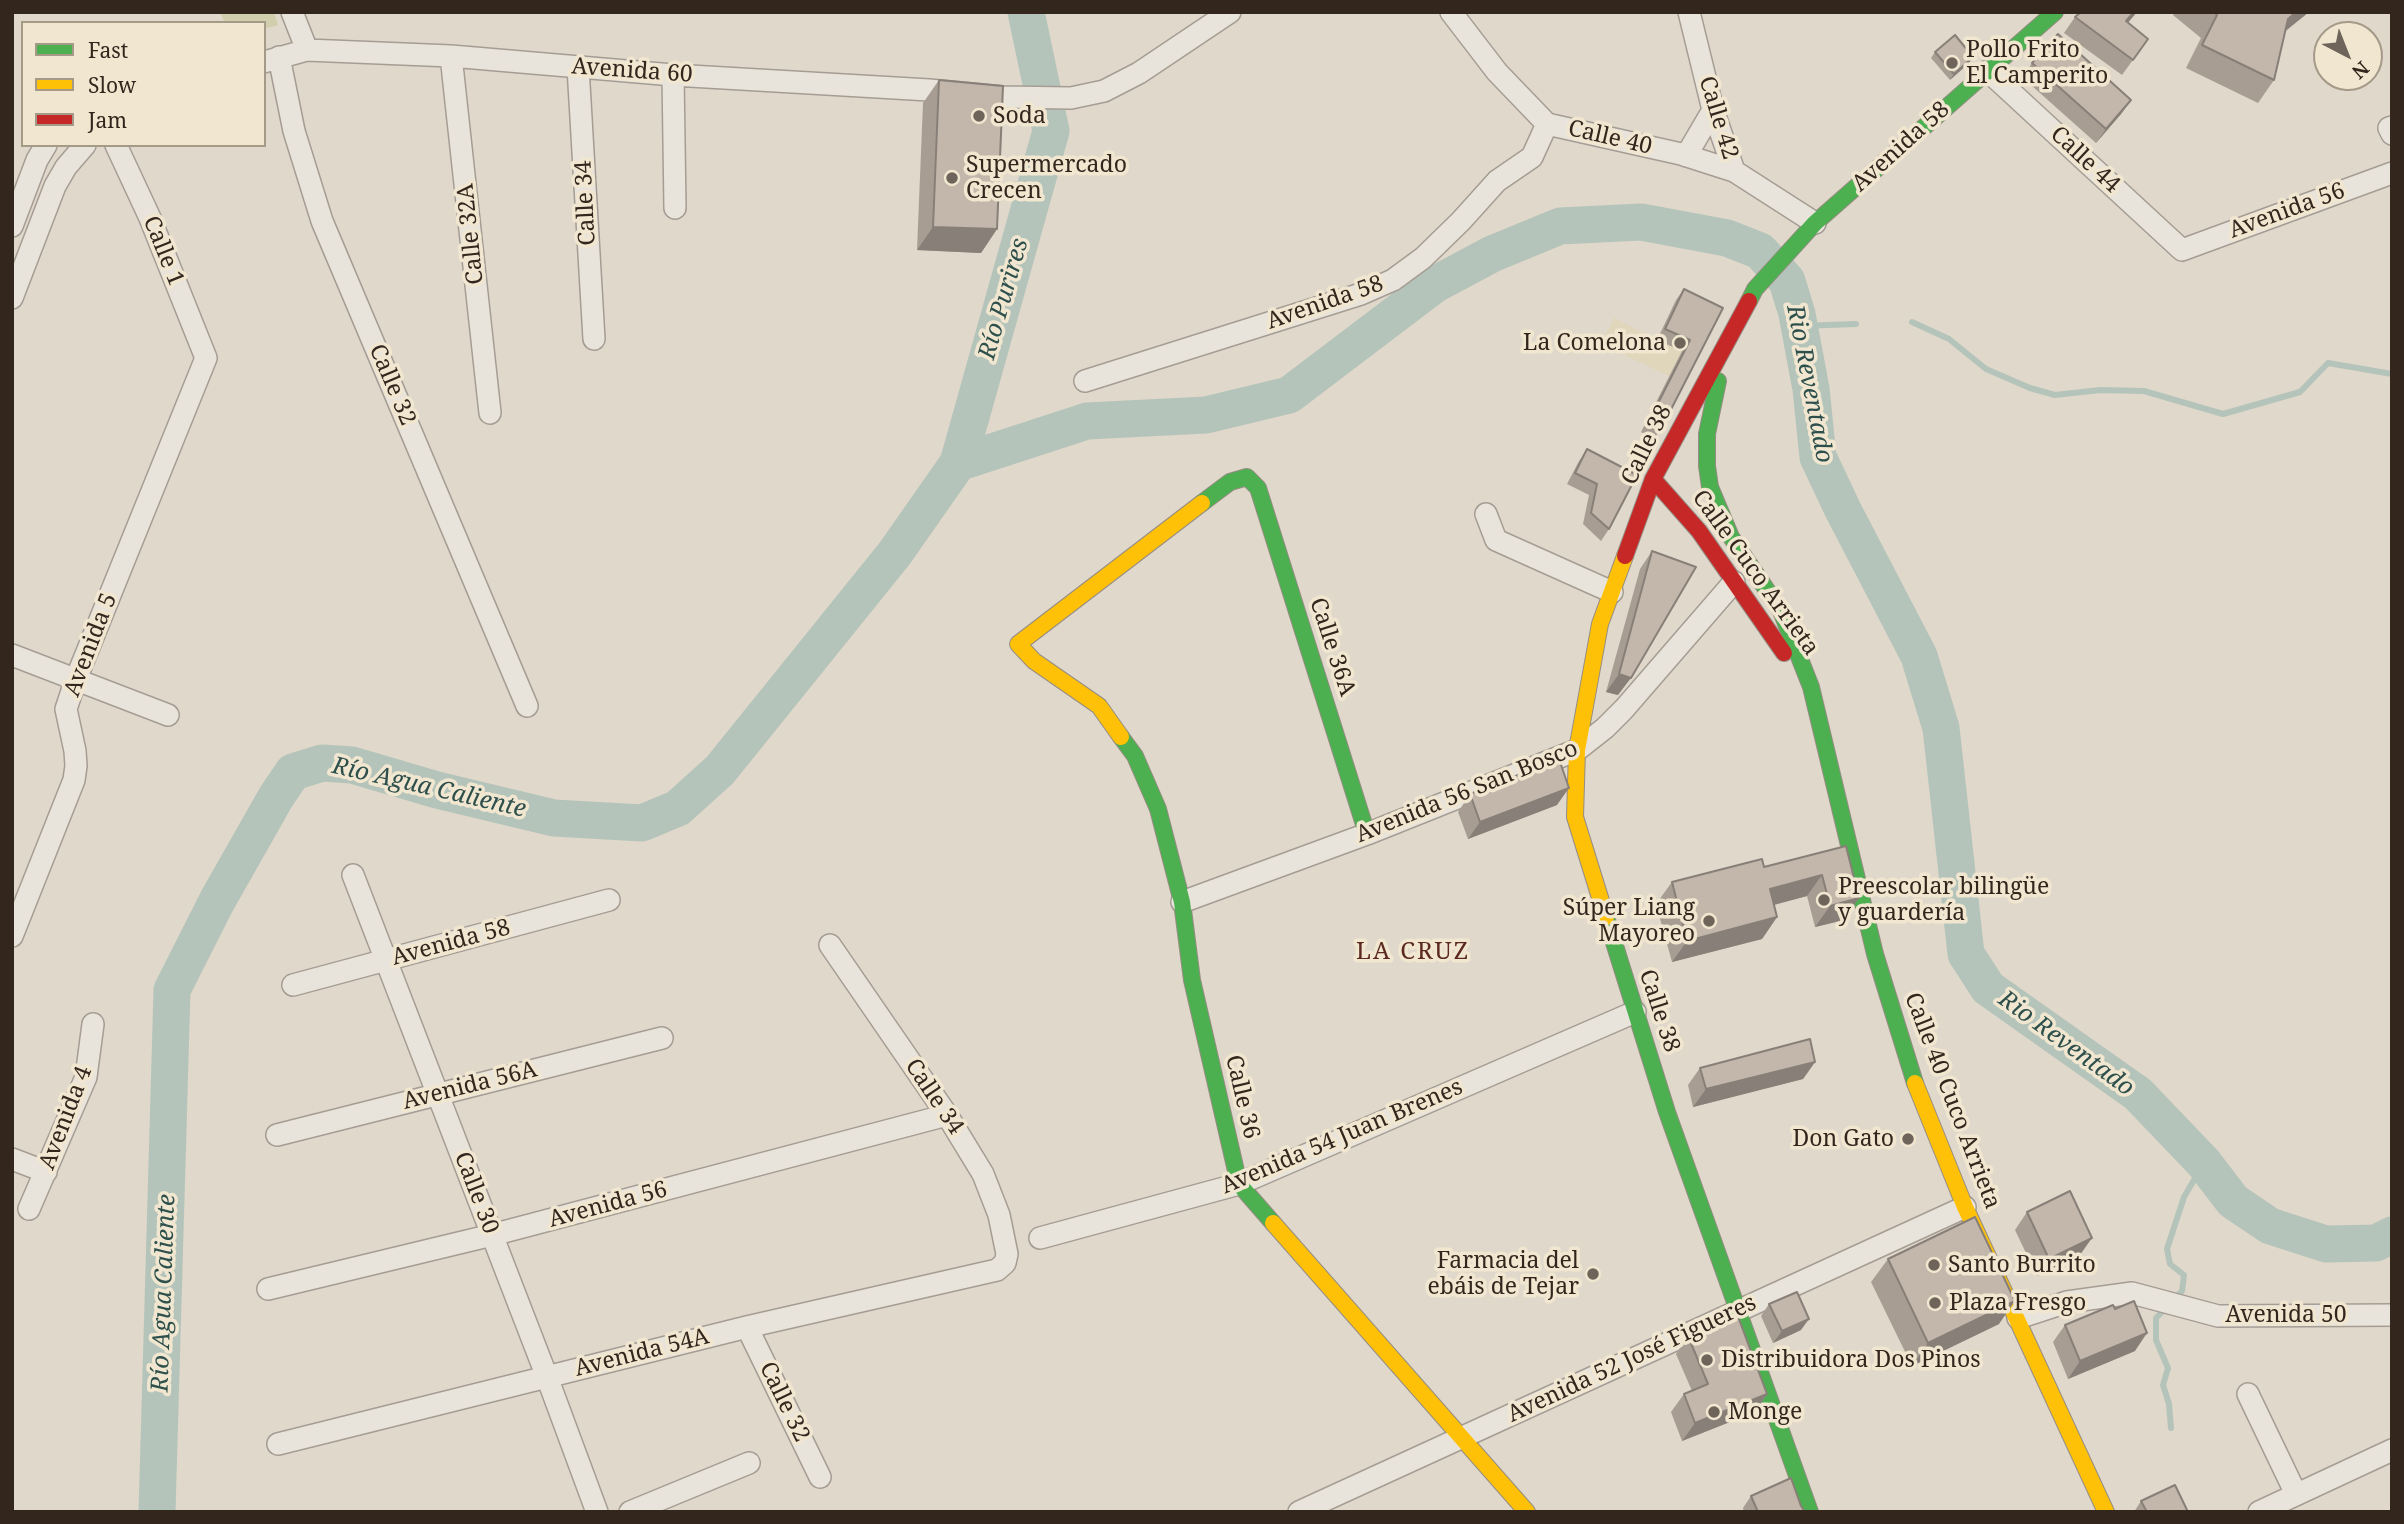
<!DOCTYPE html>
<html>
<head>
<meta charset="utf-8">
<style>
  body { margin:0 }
  #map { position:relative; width:2404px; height:1524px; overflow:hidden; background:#e0d8ca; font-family:"Noto Serif",serif }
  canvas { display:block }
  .frame { position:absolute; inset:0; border:14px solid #32261d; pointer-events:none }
  .legend { position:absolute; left:21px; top:21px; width:245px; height:126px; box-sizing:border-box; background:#f1e6d0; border:2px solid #a59988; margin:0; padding:9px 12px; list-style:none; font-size:21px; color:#32261d }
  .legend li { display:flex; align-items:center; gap:14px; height:35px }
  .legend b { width:35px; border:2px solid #a59988 }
  .north { position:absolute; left:2313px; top:21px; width:70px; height:70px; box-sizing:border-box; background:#f1e6d0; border:2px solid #a59988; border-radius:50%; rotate:138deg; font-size:19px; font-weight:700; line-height:28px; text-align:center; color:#32261d }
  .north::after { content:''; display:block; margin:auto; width:24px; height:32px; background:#6f645a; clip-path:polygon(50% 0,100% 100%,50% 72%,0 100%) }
</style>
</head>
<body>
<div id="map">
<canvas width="2404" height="1524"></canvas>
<div class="frame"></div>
<ul class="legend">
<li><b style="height:9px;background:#4caf50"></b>Fast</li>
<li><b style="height:9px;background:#ffc107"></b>Slow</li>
<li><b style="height:9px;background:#c62828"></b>Jam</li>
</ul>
<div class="north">N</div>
</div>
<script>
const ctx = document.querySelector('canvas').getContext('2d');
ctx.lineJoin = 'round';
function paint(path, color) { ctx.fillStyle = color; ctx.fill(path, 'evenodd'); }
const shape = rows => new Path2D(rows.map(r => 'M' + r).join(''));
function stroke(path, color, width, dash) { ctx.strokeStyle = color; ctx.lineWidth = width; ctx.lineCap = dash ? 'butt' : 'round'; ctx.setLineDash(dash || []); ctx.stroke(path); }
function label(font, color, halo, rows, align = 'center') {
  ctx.font = font + ' "Noto Serif",serif'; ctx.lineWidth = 7; ctx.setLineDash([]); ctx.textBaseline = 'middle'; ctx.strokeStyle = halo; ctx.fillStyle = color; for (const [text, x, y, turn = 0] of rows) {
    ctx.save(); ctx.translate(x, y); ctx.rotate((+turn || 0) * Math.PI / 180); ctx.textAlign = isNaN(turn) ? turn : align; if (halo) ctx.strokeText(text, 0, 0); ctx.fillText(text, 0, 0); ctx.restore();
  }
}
paint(shape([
  [1614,318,1657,340,1696,358,1669,376,1601,344]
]), '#dfd6bb');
paint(shape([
  [220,12,274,12,278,25,264,29,264,23,225,23]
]), '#d0cead');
stroke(shape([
  [1912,322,1949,339,1986,369,2030,388,2055,395,2100,390,2144,391,2223,414,2300,392,2328,363,2392,374],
  [1799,326,1856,324],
  [2173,1300,2182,1291,2184,1275,2170,1264,2167,1249,2184,1197,2204,1163],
  [2166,1308,2156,1318,2156,1340,2168,1368,2163,1385,2169,1404,2171,1428]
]), '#b5c4ba', 6);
stroke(shape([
  [958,463,1087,421,1206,415,1289,395,1434,285,1492,254,1560,226,1641,222,1727,238,1760,251,1787,281,1797,314,1811,389,1818,457,1843,510,1919,656,1941,728,1966,954,1988,988,2138,1094,2204,1163,2233,1201,2270,1226,2326,1244,2376,1243,2392,1235],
  [157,1512,172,990,217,901,276,797,293,772,322,763,352,765,437,790,554,818,642,823,678,808,720,770,895,553,958,463,1051,131,1026,12]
]), '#b5c4ba', 37);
const street = shape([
  [292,12,307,50],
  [1451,12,1497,72,1547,124,1681,154,1734,171],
  [1689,12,1713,110,1734,171,1815,223],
  [451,56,490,413],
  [279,57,294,131,322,221,527,706],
  [264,62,307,50,451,56,673,75,929,90,1002,97,1071,98,1104,91,1139,73,1230,12],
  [578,67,594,339],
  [1988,71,2182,250,2392,173],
  [673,75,675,208],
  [2392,127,2389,128,2392,134],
  [1686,156,1713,110],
  [12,226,37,160,46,145],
  [12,298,55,186,66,167,85,145],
  [1085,381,1361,294,1393,280,1423,258,1461,221,1497,181,1532,157,1547,124],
  [1486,514,1496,540,1612,592],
  [12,655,168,715],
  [353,875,547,1377,597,1512],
  [1182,902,1367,834,1577,750,1605,728,1624,709,1734,582],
  [12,936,74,780,76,766,75,751,66,709,76,679,206,358,150,218,116,145],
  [293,985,609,900],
  [277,1135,662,1038],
  [12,1159,46,1172],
  [29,1209,86,1077,93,1024],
  [1040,1238,1239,1184,1635,1012],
  [268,1289,492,1235,947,1115],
  [2018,1318,2067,1302,2132,1293,2218,1316,2392,1315],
  [747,1327,820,1477],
  [2248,1394,2296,1494],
  [278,1444,747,1327,997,1270,1005,1263,1007,1254,999,1215,983,1174,947,1115,830,945],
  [630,1512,749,1463],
  [1299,1512,1965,1207],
  [2259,1512,2392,1450]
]);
const fast = shape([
  [1749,301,1755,289,1815,223,2055,12],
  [1718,381,1707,434,1707,466,1710,487,1731,537,1781,611,1811,687,1875,954,1915,1083],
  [1202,503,1230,482,1247,477,1258,488,1367,834],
  [1121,737,1135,756,1158,809,1182,902,1192,980,1239,1184,1273,1223],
  [1606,917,1667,1112,1810,1512]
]);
const slow = shape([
  [1121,737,1099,706,1034,661,1018,644,1202,503],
  [1606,917,1575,817,1577,750,1600,624,1625,556],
  [1915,1083,1965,1207,2106,1512],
  [1273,1223,1527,1512]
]);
const jam = shape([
  [1653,479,1699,531,1784,653],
  [1625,556,1653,479,1749,301]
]);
stroke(street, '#a59d94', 24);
stroke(fast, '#958d83', 18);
stroke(slow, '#958d83', 18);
stroke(jam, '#958d83', 18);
stroke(street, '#e8e4db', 21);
stroke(fast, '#4caf50', 16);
stroke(slow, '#ffc107', 16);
stroke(jam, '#c62828', 16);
paint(shape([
  [2081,12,2137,12,2128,23,2148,39,2122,75,2064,33,2075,17],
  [2175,12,2309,12,2285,31,2274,80,2258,103,2186,68,2201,38,2173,15],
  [1935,52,1973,57,1969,63,1950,80,1931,58],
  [2032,63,2131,100,2121,114,2096,143,2022,77],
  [939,80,997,229,981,253,917,250,923,103],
  [1684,289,1723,308,1662,427,1654,439,1641,432,1682,351,1657,340,1676,300],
  [1587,449,1637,475,1609,529,1601,541,1583,524,1589,495,1567,484,1579,461],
  [1652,551,1618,695,1606,692,1640,569],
  [1470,794,1557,805,1468,839,1458,812],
  [1846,846,1844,920,1815,927,1807,896,1774,905,1777,917,1762,939,1672,962,1656,904,1672,882,1764,867],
  [1815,1062,1803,1079,1693,1107,1688,1085,1700,1068],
  [2027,1212,2080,1255,2037,1276,2015,1230],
  [1888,1259,1999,1324,1912,1366,1871,1282],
  [1769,1304,1801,1330,1773,1343,1761,1316],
  [2065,1325,2135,1351,2068,1379,2053,1342],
  [1688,1336,1767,1394,1755,1412,1682,1441,1671,1412,1684,1394,1692,1391,1676,1354],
  [1751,1496,1801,1506,1805,1512,1744,1512,1743,1508],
  [2141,1501,2188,1512,2134,1512]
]), '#a89d93');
paint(shape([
  [2134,12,2137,12,2115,37,2126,21],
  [2296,12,2309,12,2272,42,2288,19],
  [1973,57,1969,63,1950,80,1954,74],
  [2131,100,2121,114,2096,143,2106,129],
  [933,227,997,229,981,253,917,250],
  [1619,674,1631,678,1618,695,1606,692],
  [1569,788,1557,805,1468,839,1480,822],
  [1822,875,1807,896,1754,910,1770,889],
  [1859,898,1844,920,1815,927,1830,906],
  [1777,917,1762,939,1672,962,1687,941],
  [1815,1062,1803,1079,1693,1107,1706,1089],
  [2092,1238,2080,1255,2037,1276,2049,1259],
  [2015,1301,1999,1324,1912,1366,1928,1343],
  [1809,1319,1801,1330,1773,1343,1782,1331],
  [2147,1333,2135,1351,2068,1379,2080,1361],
  [1767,1394,1755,1412,1682,1441,1695,1423]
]), '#888078');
const building = shape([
  [2081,12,2134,12,2126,21,2148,39,2133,60,2075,17,2081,12],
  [2214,12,2296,12,2288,19,2274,80,2202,45,2217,15,2214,12],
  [2058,34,2131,100,2106,129,2032,63,2058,34],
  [1955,35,1973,57,1954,74,1935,52,1955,35],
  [939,80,1003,86,997,229,933,227,939,80],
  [1684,289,1723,308,1662,427,1649,421,1690,340,1665,329,1684,289],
  [1587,449,1637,475,1609,529,1591,513,1597,484,1575,473,1587,449],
  [1652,551,1696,567,1631,678,1619,674,1652,551],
  [1559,759,1569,788,1480,822,1470,794,1559,759],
  [1846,846,1859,898,1830,906,1822,875,1770,889,1777,917,1687,941,1672,882,1762,859,1764,867,1846,846],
  [1810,1039,1815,1062,1706,1089,1700,1068,1810,1039],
  [2070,1191,2092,1238,2049,1259,2027,1212,2070,1191],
  [1975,1217,2015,1301,1928,1343,1888,1259,1975,1217],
  [1797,1292,1809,1319,1782,1331,1769,1304,1797,1292],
  [2134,1301,2147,1333,2080,1361,2065,1325,2113,1305,2115,1309,2134,1301],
  [1737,1314,1767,1394,1695,1423,1684,1394,1708,1384,1688,1336,1737,1314],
  [1791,1478,1801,1506,1805,1512,1758,1512,1751,1496,1791,1478],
  [2175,1485,2188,1512,2147,1512,2141,1501,2175,1485]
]);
paint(building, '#c3b7ab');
stroke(building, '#888078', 2);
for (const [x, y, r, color] of [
  [1952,63,7,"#6f645a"],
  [979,116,7,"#6f645a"],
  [952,178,7,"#6f645a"],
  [1680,343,7,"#6f645a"],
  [1824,900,7,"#6f645a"],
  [1709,921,7,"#6f645a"],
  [1908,1139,7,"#6f645a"],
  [1934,1265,7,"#6f645a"],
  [1593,1274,7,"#6f645a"],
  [1935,1303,7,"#6f645a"],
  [1707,1360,7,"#6f645a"],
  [1714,1412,7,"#6f645a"]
]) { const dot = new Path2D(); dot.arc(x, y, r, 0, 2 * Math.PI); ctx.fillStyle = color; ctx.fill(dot); stroke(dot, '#f1e6d0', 2.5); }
label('23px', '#32261d', '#f1e6d0', [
  ["Pollo Frito",1966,50],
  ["El Camperito",1966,76],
  ["Soda",993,116],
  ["Supermercado",966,165],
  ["Crecen",966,191],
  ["La Comelona",1666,343,"right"],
  ["Preescolar bilingüe",1838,887],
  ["y guardería",1838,913],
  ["Súper Liang",1695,908,"right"],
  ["Mayoreo",1695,934,"right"],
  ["Don Gato",1894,1139,"right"],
  ["Farmacia del",1579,1261,"right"],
  ["ebáis de Tejar",1579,1287,"right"],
  ["Santo Burrito",1948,1265],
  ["Plaza Fresgo",1949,1303],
  ["Distribuidora Dos Pinos",1721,1360],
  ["Monge",1728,1412]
], 'left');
label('23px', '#32261d', '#f1e6d0', [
  ["Avenida 60",632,71,4],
  ["Calle 42",1718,118,73],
  ["Calle 40",1610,138,13],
  ["Avenida 58",1901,147,-42],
  ["Calle 44",2085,160,43],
  ["Calle 34",586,203,-93],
  ["Avenida 56",2287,211,-20],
  ["Calle 32A",471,234,-96],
  ["Calle 1",163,251,68],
  ["Avenida 58",1325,303,-19],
  ["Calle 32",392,385,67],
  ["Calle 38",1647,445,-64],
  ["Calle Cuco Arrieta",1755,573,54],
  ["Avenida 5",91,645,-69],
  ["Calle 36A",1332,647,72],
  ["Avenida 56 San Bosco",1467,792,-22],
  ["Avenida 58",451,943,-15],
  ["Calle 38",1659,1011,72],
  ["Avenida 56A",470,1086,-14],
  ["Calle 34",934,1097,56],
  ["Calle 36",1242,1097,77],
  ["Calle 40 Cuco Arrieta",1952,1101,69],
  ["Avenida 4",66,1118,-69],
  ["Avenida 54 Juan Brenes",1342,1137,-23],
  ["Calle 30",476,1193,69],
  ["Avenida 56",608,1205,-15],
  ["Avenida 50",2286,1315],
  ["Avenida 54A",642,1353,-14],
  ["Avenida 52 José Figueres",1632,1359,-25],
  ["Calle 32",784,1402,64]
]);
label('italic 24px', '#2e504c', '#f1e6d0', [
  ["Río Purires",1004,299,-74],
  ["Rio Reventado",1809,384,79],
  ["Río Agua Caliente",429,788,13],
  ["Rio Reventado",2066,1044,36],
  ["Río Agua Caliente",164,1293,-88]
]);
ctx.letterSpacing = '2px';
label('24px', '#5b2920', '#f1e6d0', [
  ["LA CRUZ",1413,952]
]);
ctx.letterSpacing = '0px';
</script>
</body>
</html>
